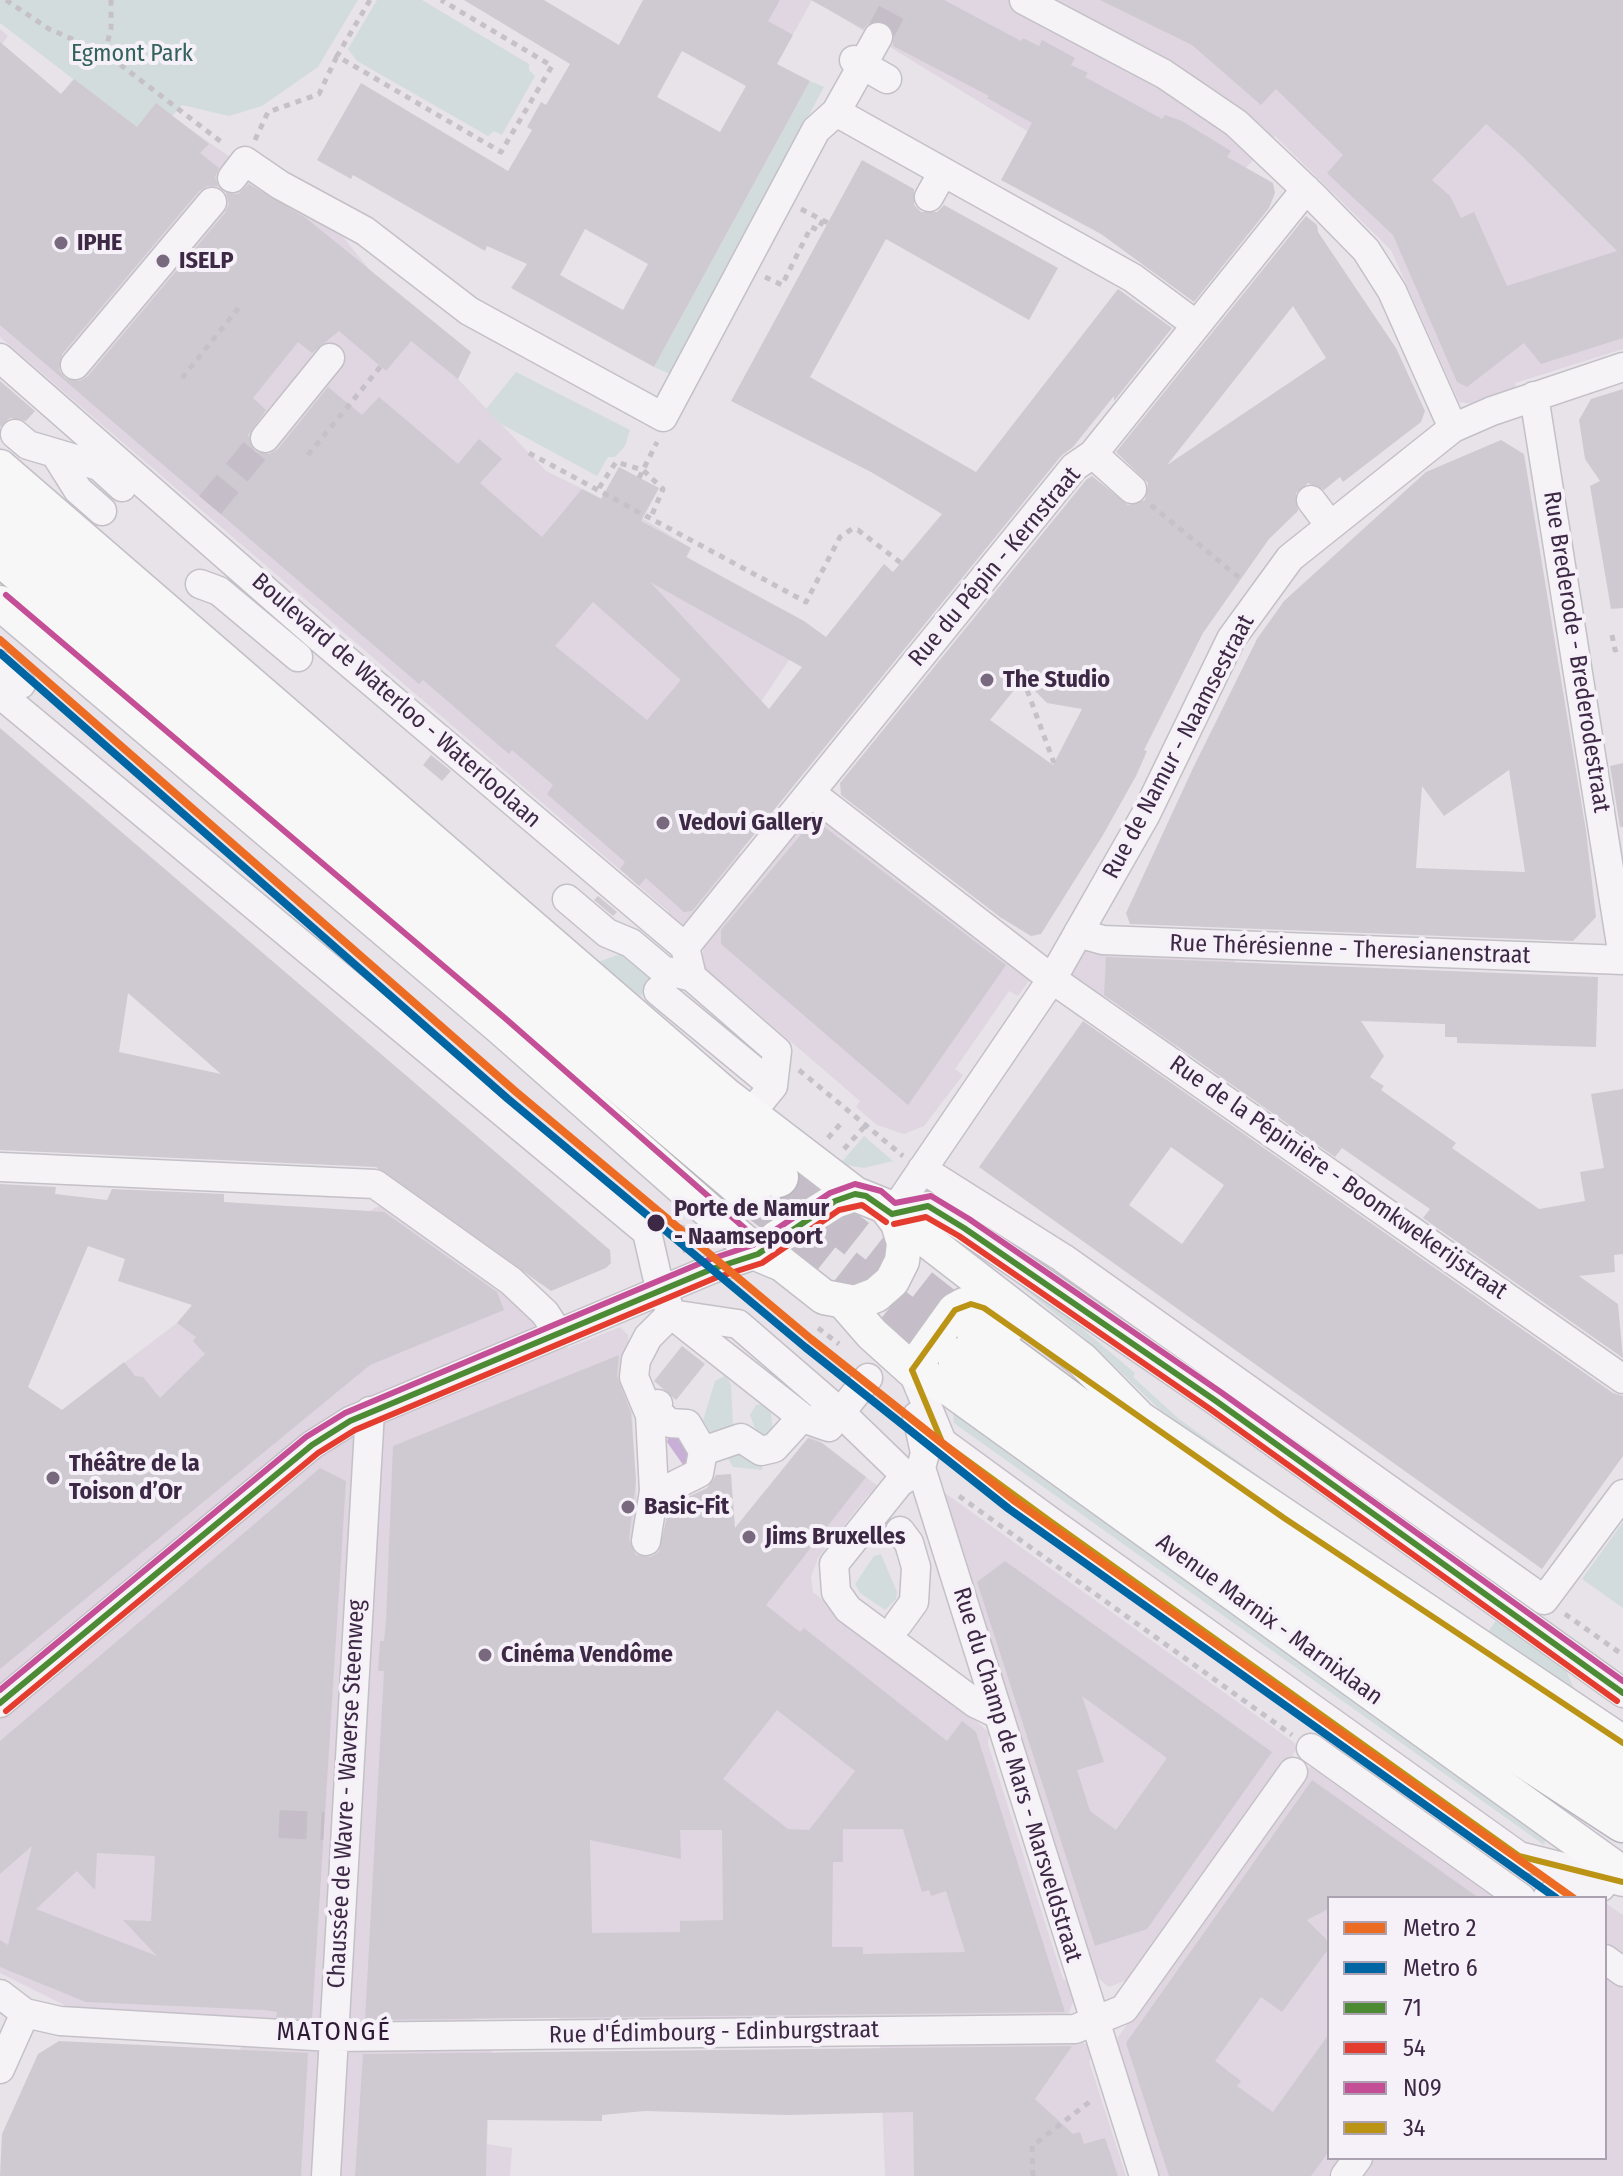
<!DOCTYPE html>
<html>
<head>
<meta charset="utf-8">
<style>
  body { margin:0 }
  #map { position:relative; width:1623px; height:2176px; overflow:hidden; background:#e7e3e9; font-family:"Fira Sans Condensed",sans-serif }
  canvas { display:block }
  .legend { position:absolute; left:1327px; top:1896px; width:280px; height:264px; box-sizing:border-box; background:#f6f1f8; border:2px solid #aca1b0; margin:0; padding:10px 14px; list-style:none; font-size:24px; color:#3d2845 }
  .legend li { display:flex; align-items:center; gap:16px; height:40px }
  .legend b { width:40px; border:2px solid #aca1b0 }
</style>
</head>
<body>
<div id="map">
<canvas width="1623" height="2176"></canvas>
<ul class="legend">
<li><b style="height:10px;background:#ed6c23"></b>Metro 2</li>
<li><b style="height:10px;background:#0066a3"></b>Metro 6</li>
<li><b style="height:10px;background:#4c8b33"></b>71</li>
<li><b style="height:10px;background:#e43c2e"></b>54</li>
<li><b style="height:10px;background:#c44f97"></b>N09</li>
<li><b style="height:10px;background:#bc9415"></b>34</li>
</ul>
</div>
<script>
const ctx = document.querySelector('canvas').getContext('2d');
ctx.lineJoin = 'round';
function paint(path, color) { ctx.fillStyle = color; ctx.fill(path, 'evenodd'); }
const shape = rows => new Path2D(rows.map(r => 'M' + r).join(''));
function stroke(path, color, width, dash) { ctx.strokeStyle = color; ctx.lineWidth = width; ctx.lineCap = dash ? 'butt' : 'round'; ctx.setLineDash(dash || []); ctx.stroke(path); }
function label(font, color, halo, rows, align = 'center') {
  ctx.font = font + ' "Fira Sans Condensed",sans-serif'; ctx.lineWidth = 8; ctx.setLineDash([]); ctx.textBaseline = 'middle'; ctx.strokeStyle = halo; ctx.fillStyle = color; for (const [text, x, y, turn = 0] of rows) {
    ctx.save(); ctx.translate(x, y); ctx.rotate((+turn || 0) * Math.PI / 180); ctx.textAlign = isNaN(turn) ? turn : align; if (halo) ctx.strokeText(text, 0, 0); ctx.fillText(text, 0, 0); ctx.restore();
  }
}
paint(shape([
  [674,0,812,0,779,60],
  [813,0,1623,0,1623,349,1515,383,1516,391,1473,404,1459,402,1391,250,1275,136,1189,230],
  [0,29,8,36,2,44,61,94,74,79,136,128,172,116,343,237,458,379,546,471,642,518,691,548,687,557,811,627,690,808,761,873,814,797,1038,968,1018,996,1009,991,955,1069,963,1075,924,1126,904,1134,877,1125,856,1107,860,1101,725,985,719,990,708,980,702,957,705,941,670,923,668,911,0,337],
  [1085,949,1240,954,1175,1047,1109,999,1104,1005,1069,977],
  [387,1201,501,1286,568,1348,620,1327,628,1335,639,1541,730,1534,811,1434,883,1490,876,1498,869,1494,818,1558,811,1577,813,1592,937,1693,944,1691,989,1733,988,1744,1063,1979,1069,1982,1074,1999,1068,2016,1077,2039,1091,2047,1094,2054,1089,2061,1126,2176,885,2176,879,2024,559,2027,557,1898,461,2015,493,2025,487,2144,512,2148,510,2176,177,2176,243,2044,74,2010,0,1973,0,1373,62,1410,177,1323,279,1206,370,1211],
  [938,1488,1299,1746,1285,1766,1302,1778,1316,1758,1511,1898,1329,1898,1329,2158,1605,2158,1605,1903,1623,1915,1623,2176,1158,2176,1117,2047,1118,2037,1146,1998,1124,1981,1109,1987,1094,1975]
]), '#dfd6e1');
paint(shape([
  [0,0,358,0,318,67,262,106,229,116,182,105,172,116,137,128,0,23],
  [377,0,422,0,529,64,529,70,535,76,502,135,494,131,488,136,357,61,348,49],
  [810,81,824,87,670,374,654,367],
  [516,372,630,430,625,446,615,457,608,457,597,476,501,424,486,409],
  [623,953,654,981,639,998,598,962],
  [864,1136,893,1161,864,1168,840,1164],
  [981,1214,1051,1262,1047,1275,1055,1306,1135,1373,1133,1377,1179,1419,1343,1536,1488,1632,1510,1600,1547,1627,1575,1691,1176,1425,1086,1339,965,1241],
  [726,1375,731,1385,733,1425,732,1429,712,1435,703,1420,715,1381],
  [763,1404,771,1410,773,1436,761,1444,750,1415,756,1405],
  [953,1412,1547,1835,1544,1845,954,1423],
  [733,1449,763,1461,762,1470,733,1467,728,1458],
  [1623,1522,1623,1608,1582,1579],
  [881,1554,897,1592,896,1599,885,1610,860,1593,855,1584,874,1556]
]), '#d3dcdd');
paint(shape([
  [679,1432,694,1465,686,1469,667,1442,669,1435]
]), '#c8afd6');
paint(shape([
  [464,0,544,0,619,45,643,0,780,0,768,21,793,35,777,64,810,81,654,367,511,288,527,264,487,246,485,251,353,175,351,179,317,160,361,83,508,171,532,130,527,127,541,102,546,105,570,64],
  [682,51,746,86,720,132,657,97],
  [585,229,648,264,623,310,560,275],
  [811,0,944,0,1021,41,1023,38,1039,46,1042,40,1075,58,1071,65,1088,73,1085,77,1162,119,1165,115,1182,121,1231,151,1227,157,1273,183,1275,193,1269,208,1194,302,1101,234,1001,180,1032,123,987,98,989,96,893,46,893,29,886,22,870,22,863,29],
  [1100,0,1623,0,1623,338,1541,364,1524,343,1467,387,1457,382,1393,235,1327,173,1343,155,1276,89,1261,105,1192,45],
  [1486,124,1518,152,1617,251,1507,286,1474,212,1461,218,1450,196,1432,180],
  [0,42,61,94,74,79,137,127,156,103,209,144,200,153,219,168,215,177,218,186,207,186,199,191,62,354,59,370,65,378,80,381,88,376,225,213,229,204,226,193,238,194,249,184,306,218,471,352,458,379,411,341,386,371,339,331,312,353,298,342,253,398,266,410,248,435,255,452,270,454,278,449,328,387,362,415,379,397,458,464,479,439,502,459,480,483,542,537,582,489,601,499,619,467,659,488,641,521,691,548,686,557,804,621,826,637,884,564,893,572,942,514,871,472,731,401,862,160,914,189,914,205,921,212,937,212,944,205,1058,268,1029,320,886,239,810,377,976,472,1118,289,1172,328,1114,401,1114,396,1073,447,1061,456,692,911,684,912,646,878,639,886,620,869,625,862,547,794,553,785,512,750,509,754,423,680,419,684,0,325],
  [650,582,802,667,769,709],
  [593,602,681,680,647,720,555,646],
  [1306,216,1317,225,1318,232,1396,348,1425,411,1421,422,1343,482,1340,477,1324,490,1308,483,1296,493,1298,511,1269,539,1203,633,1144,750,1147,751,1136,776,1103,835,1041,934,1031,936,1000,917,841,795,840,783,1086,480,1092,476,1128,505,1145,500,1148,483,1116,452],
  [1293,306,1326,358,1167,465],
  [1023,679,1047,703,1082,709,1053,765,990,720],
  [0,381,35,411,26,421,10,418,0,427],
  [1623,389,1623,608,1611,609,1590,486,1600,481,1585,459,1579,420,1591,399],
  [1501,440,1524,454,1586,831,1596,917,1573,941,1130,924,1126,913,1194,766,1257,639,1284,601,1426,472],
  [1509,770,1525,872,1416,868,1422,786,1444,816],
  [0,728,610,1250,611,1263,606,1268,551,1291,376,1167,0,1150],
  [128,993,221,1074,119,1052],
  [431,755,451,771,442,781,423,765],
  [1623,763,1623,827,1620,827,1610,766],
  [814,819,1006,965,908,1105,721,944,721,930],
  [598,896,617,912,613,916,594,900],
  [1106,957,1598,977,1596,1047,1457,1043,1457,1037,1445,1037,1445,1024,1361,1021,1384,1056,1370,1077,1384,1086,1381,1090,1456,1143,1452,1148,1539,1209,1585,1201,1580,1172,1604,1168,1591,1094,1623,1089,1623,1254,1614,1255,1615,1272,1579,1276,1618,1304,1623,1358,1423,1218,1430,1209,1342,1148,1335,1157,1104,995],
  [1083,1021,1613,1393,1623,1396,1623,1456,1542,1569,979,1167],
  [1171,1147,1224,1185,1182,1244,1129,1205],
  [0,1184,56,1187,55,1194,107,1200,112,1189,224,1194,224,1202,384,1212,497,1292,504,1310,370,1365,0,1669],
  [88,1246,125,1259,118,1281,192,1305,177,1323,196,1337,193,1341,205,1354,160,1398,143,1377,135,1376,124,1362,62,1410,28,1387],
  [682,1346,705,1364,676,1400,654,1381],
  [619,1355,617,1376,631,1413,636,1481,629,1539,636,1555,651,1557,659,1552,669,1506,707,1488,716,1475,731,1474,735,1528,808,1438,822,1443,866,1477,766,1605,800,1632,804,1628,947,1741,962,1721,976,1732,1065,2012,365,2020,384,1671,378,1671,380,1641,384,1641,386,1620,393,1446],
  [777,1710,855,1771,809,1830,788,1829,723,1779],
  [843,1829,903,1829,922,1892,929,1890,931,1896,946,1891,965,1952,863,1954,863,1947,832,1947,833,1862,843,1862],
  [680,1830,722,1830,723,1920,680,1921,680,1932,592,1933,590,1840,681,1859],
  [320,1468,346,1481,312,2019,276,2017,277,2012,264,2010,86,2002,0,1967,0,1940,8,1945,32,1846,0,1874,0,1741],
  [97,1853,155,1856,151,1921,123,1920,157,1956,36,1909,77,1871,95,1890],
  [1005,1561,1272,1752,1147,1929,1095,1946,977,1582],
  [1082,1696,1167,1758,1116,1830,1090,1811,1077,1770,1104,1762],
  [1312,1780,1479,1898,1329,1898,1328,1909,1307,1920,1326,1939,1329,1948,1282,2012,1261,1997,1215,2061,1241,2081,1237,2086,1273,2112,1329,2034,1329,2151,1311,2176,1169,2176,1126,2043],
  [59,2041,308,2053,301,2176,0,2176,2,2134,38,2054],
  [1072,2046,1035,2099,1073,2134,1080,2132,1084,2144,1105,2138,1118,2176,914,2176,913,2112,787,2115,645,2111,602,2115,602,2121,487,2120,486,2176,355,2176,363,2054]
]), '#cfcad1');
stroke(shape([
  [878,37,898,0],
  [210,505,265,438],
  [279,1824,324,1826]
]), '#c5bec8', 28, [28, 14]);
stroke(shape([
  [778,1177,977,1333],
  [750,1194,958,1358]
]), '#c5bec8', 40, [40, 20]);
const minor = shape([
  [1024,0,1164,74,1236,123,1315,198,1366,250,1392,291,1453,428],
  [854,60,887,79],
  [836,112,1133,278,1195,324],
  [232,178,245,161,280,185,365,231,469,311,663,417,816,130,836,112,878,37],
  [929,197,943,172],
  [0,358,321,639,685,947,692,977,777,1051,773,1086,751,1113],
  [75,365,212,202],
  [1534,396,1623,957],
  [15,434,28,445,99,466,122,487],
  [265,438,330,358],
  [1093,454,1132,489],
  [56,455,78,490,102,511],
  [1311,500,1329,524],
  [200,584,219,591,298,657],
  [0,665,21,684],
  [0,694,647,1232,657,1276],
  [811,793,1052,979,1623,1379],
  [567,899,607,933,631,943,663,970,692,977],
  [1078,933,1103,940,1623,960],
  [685,947,1074,467,1093,454,1306,189],
  [658,991,773,1086],
  [0,1167,375,1184,511,1281,545,1313,558,1333],
  [922,1169,1063,1258,1544,1600,1623,1494],
  [892,1214,1052,979,1146,814,1231,639,1290,558,1453,428,1492,411,1623,367],
  [892,1214,928,1206,964,1228,1216,1401,1623,1693],
  [667,1302,671,1314,738,1324,841,1413,902,1472],
  [912,1370,942,1442,1050,1521,1519,1856,1623,1882],
  [917,1416,925,1453,921,1468,1144,2176],
  [664,1418,650,1415,634,1377,636,1360,648,1337,671,1314,803,1418],
  [800,1421,803,1418,829,1427,868,1378],
  [670,1423,687,1424,703,1451],
  [921,1468,899,1483,834,1564,836,1592,848,1609,975,1703,998,1714],
  [665,1490,699,1473,703,1451,741,1438,761,1451,774,1448,795,1425],
  [654,1491,650,1415,658,1404],
  [646,1541,654,1491,659,1491],
  [898,1624,914,1602,916,1567,909,1543,900,1531],
  [0,1703,312,1445,350,1421,712,1269,758,1254],
  [1311,1748,1521,1898],
  [1547,1898,1567,1884,1601,1887],
  [1605,1959,1623,1972],
  [0,1994,25,2013,60,2021,332,2037,1075,2029,1124,2009,1293,1772],
  [0,2069,25,2013],
  [326,2176,370,1411],
  [1345,2176,1358,2158]
]);
const major = shape([
  [0,467,727,1096,855,1194],
  [0,603,500,1027,758,1254,782,1264,824,1297,855,1303,876,1295,892,1281,902,1261,904,1243,898,1223,885,1206,855,1194,835,1201,778,1237,758,1254],
  [893,1214,1082,1360,1139,1418,1623,1743],
  [845,1303,872,1334,912,1370,950,1389,1623,1874],
  [912,1370,955,1310,964,1305,984,1308,1009,1326]
]);
const highway = shape([
  [0,509,778,1177],
  [0,555,750,1194],
  [977,1333,1221,1514,1623,1782],
  [958,1358,1358,1649,1623,1822]
]);
stroke(minor, '#c4c0c7', 31);
stroke(major, '#c4bfc7', 37);
stroke(highway, '#bbb5be', 43);
stroke(shape([
  [6,0,49,29,105,53,224,144],
  [370,0,337,56,501,152,552,66,441,0],
  [105,53,111,28,111,0],
  [255,140,268,112,319,94,337,56],
  [801,209,828,223],
  [765,277,782,285,811,227,818,230,823,220],
  [182,378,240,306],
  [529,453,806,602,840,537,852,529,858,530,901,563],
  [308,455,381,366],
  [639,478,657,442],
  [599,488,616,462,643,470,663,489,651,517],
  [1151,505,1242,580],
  [1612,635,1615,650,1623,647],
  [1023,679,1054,763],
  [799,1070,903,1156],
  [828,1138,843,1121],
  [844,1149,865,1126],
  [683,1225,678,1239,686,1252],
  [818,1328,839,1344],
  [959,1496,1292,1735],
  [1565,1614,1623,1655],
  [1033,2176,1032,2146,1092,2100]
]), '#c6c1c9', 5, [6, 6]);
stroke(minor, '#f5f3f6', 28);
stroke(major, '#f7f7f7', 34);
stroke(highway, '#f7f7f7', 40);
stroke(shape([
  [892,1214,928,1206,964,1228,1216,1401,1623,1693],
  [0,1703,312,1445,350,1421,712,1269,758,1254,835,1201,855,1194,866,1196,892,1214]
]), '#4c8b33', 6);
stroke(shape([
  [894,1224,926,1217,959,1236,1210,1409,1617,1701],
  [6,1711,318,1453,355,1430,715,1278,762,1263,839,1210,862,1205,886,1222]
]), '#e43c2e', 6);
stroke(shape([
  [6,595,506,1019,765,1246],
  [0,1690,306,1437,345,1413,708,1260,753,1245,830,1193,855,1184,881,1191,895,1203,931,1196,969,1219,1222,1393,1623,1681]
]), '#c44f97', 6);
stroke(shape([
  [912,1370,942,1442,1050,1521,1519,1856,1623,1882],
  [912,1370,955,1310,971,1304,984,1308,1284,1518,1623,1743]
]), '#bc9415', 6);
stroke(shape([
  [0,640,515,1091,811,1339,1015,1501,1573,1898]
]), '#ed6c23', 8);
stroke(shape([
  [0,653,508,1099,805,1347,1009,1509,1556,1898]
]), '#0066a3', 8);
for (const [x, y, r, color] of [
  [61,243,8,"#78697e"],
  [163,261,8,"#78697e"],
  [987,680,8,"#78697e"],
  [663,823,8,"#78697e"],
  [656,1223,10,"#3d2845"],
  [53,1478,8,"#78697e"],
  [628,1507,8,"#78697e"],
  [749,1537,8,"#78697e"],
  [485,1655,8,"#78697e"]
]) { const dot = new Path2D(); dot.arc(x, y, r, 0, 2 * Math.PI); ctx.fillStyle = color; ctx.fill(dot); stroke(dot, '#f6f1f8', 3); }
label('24px', '#34625d', '#f6f1f8', [
  ["Egmont Park",132,54]
]);
label('bold 24px', '#3d2845', '#f6f1f8', [
  ["IPHE",77,243],
  ["ISELP",179,261],
  ["The Studio",1003,680],
  ["Vedovi Gallery",679,823],
  ["Théâtre de la",69,1464],
  ["Toison d’Or",69,1492],
  ["Basic-Fit",644,1507],
  ["Jims Bruxelles",765,1537],
  ["Cinéma Vendôme",501,1655]
], 'left');
label('24px', '#3d2845', '#f6f1f8', [
  ["Rue du Pépin - Kernstraat",995,567,-50],
  ["Rue Brederode - Brederodestraat",1576,652,81],
  ["Boulevard de Waterloo - Waterloolaan",396,701,41],
  ["Rue de Namur - Naamsestraat",1179,747,-62],
  ["Rue Thérésienne - Theresianenstraat",1350,950,2],
  ["Rue de la Pépinière - Boomkwekerijstraat",1338,1178,35],
  ["Avenue Marnix - Marnixlaan",1269,1620,36],
  ["Rue du Champ de Mars - Marsveldstraat",1017,1775,73],
  ["Chaussée de Wavre - Waverse Steenweg",347,1794,-87],
  ["Rue d'Édimbourg - Edinburgstraat",714,2033,-1]
]);
label('bold 24px', '#3d2845', '#f6f1f8', [
  ["Porte de Namur",674,1209],
  ["- Naamsepoort",674,1237]
], 'left');
ctx.letterSpacing = '2px';
label('26px', '#2f1a35', '#f6f1f8', [
  ["MATONGÉ",334,2033]
]);
ctx.letterSpacing = '0px';
</script>
</body>
</html>
